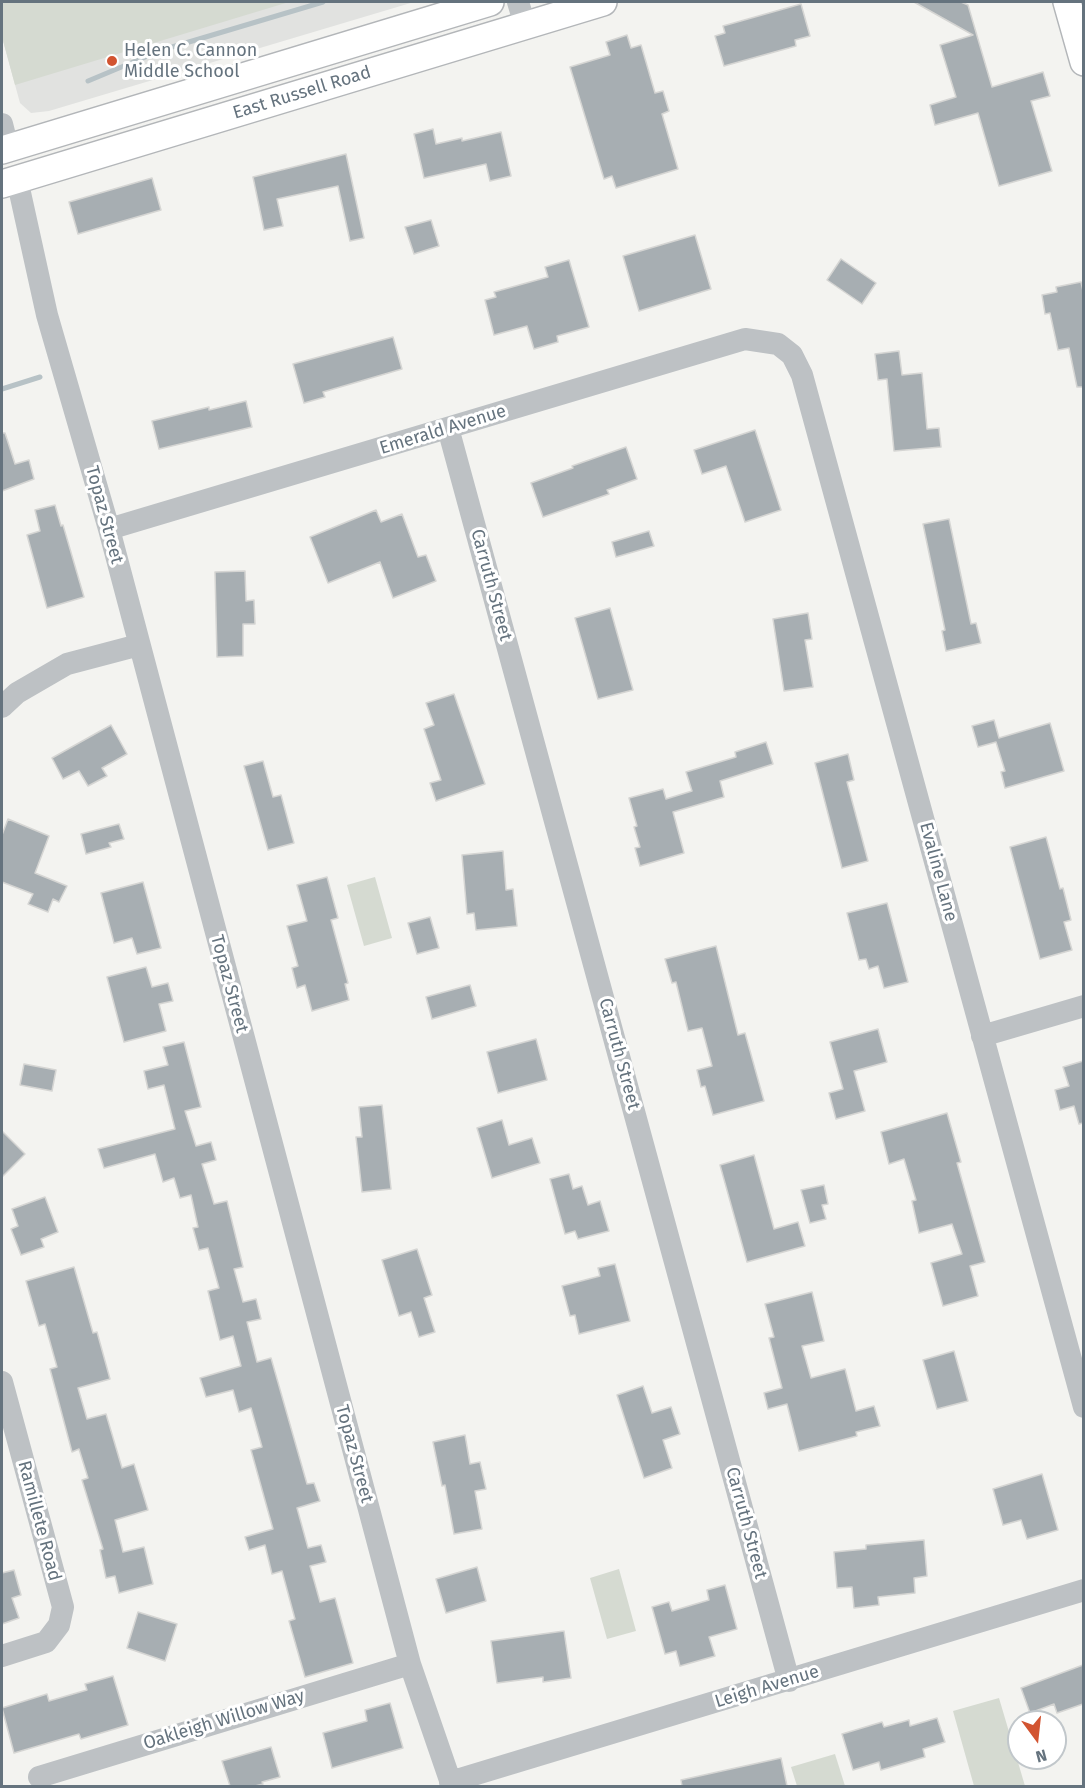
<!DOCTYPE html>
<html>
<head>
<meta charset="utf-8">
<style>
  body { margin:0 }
  #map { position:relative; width:1085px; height:1788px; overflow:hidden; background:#f3f3f0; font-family:"Fira Sans",sans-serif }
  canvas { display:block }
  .frame { position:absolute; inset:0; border:3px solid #65737e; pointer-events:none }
  .north { position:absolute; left:1007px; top:1710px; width:60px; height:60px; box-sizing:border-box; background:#fff; border:2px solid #c1c7cb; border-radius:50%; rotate:165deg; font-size:16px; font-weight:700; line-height:24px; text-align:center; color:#65737e }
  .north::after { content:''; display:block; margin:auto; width:21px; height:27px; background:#d25431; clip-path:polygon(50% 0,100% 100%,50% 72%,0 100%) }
</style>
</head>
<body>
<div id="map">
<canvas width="1085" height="1788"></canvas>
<div class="frame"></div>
<div class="north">N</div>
</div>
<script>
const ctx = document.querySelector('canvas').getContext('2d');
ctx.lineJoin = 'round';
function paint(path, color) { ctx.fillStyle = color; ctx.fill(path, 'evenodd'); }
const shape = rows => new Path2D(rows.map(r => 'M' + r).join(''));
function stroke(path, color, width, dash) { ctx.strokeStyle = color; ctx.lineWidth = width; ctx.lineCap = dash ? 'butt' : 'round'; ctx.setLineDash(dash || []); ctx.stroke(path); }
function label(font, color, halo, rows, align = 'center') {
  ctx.font = font + ' "Fira Sans",sans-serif'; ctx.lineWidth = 6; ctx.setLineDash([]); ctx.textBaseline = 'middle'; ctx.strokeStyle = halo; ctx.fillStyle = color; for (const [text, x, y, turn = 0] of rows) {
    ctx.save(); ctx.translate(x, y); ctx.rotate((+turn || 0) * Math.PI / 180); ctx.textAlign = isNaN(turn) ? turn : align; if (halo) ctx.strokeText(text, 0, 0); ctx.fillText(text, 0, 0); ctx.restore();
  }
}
paint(shape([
  [2,2,414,2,49,111,31,113,20,103,2,37]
]), '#e1e2e0');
paint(shape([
  [2,2,289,2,15,85,2,37],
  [375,877,392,938,364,946,347,885],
  [619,1569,636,1631,607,1639,590,1578],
  [999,1698,1025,1786,974,1786,953,1711],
  [835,1754,845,1786,797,1786,791,1767]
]), '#d5dad1');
stroke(shape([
  [88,81,162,50,323,2],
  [2,389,40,377]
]), '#b7c2c6', 5);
const building = shape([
  [914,2,961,2,968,5,992,87,1043,72,1050,96,1031,101,1052,171,999,186,978,113,935,125,930,105,956,97,940,45,973,35,914,2],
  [801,4,810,36,795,40,796,46,724,66,715,36,725,33,723,26,801,4],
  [627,35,631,48,641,45,655,93,663,91,669,111,662,114,678,169,616,188,612,176,604,179,570,67,610,55,606,42,627,35],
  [433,129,436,144,462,138,462,141,501,132,511,176,490,181,486,164,424,178,414,134,433,129],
  [346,154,364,238,350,241,338,186,277,199,283,226,264,230,253,177,346,154],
  [152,178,161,210,78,234,69,202,152,178],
  [431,220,439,246,414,254,405,227,431,220],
  [695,235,711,289,639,311,623,256,695,235],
  [841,259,876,283,862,304,827,280,841,259],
  [569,260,589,327,557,336,558,342,534,349,527,326,494,335,485,300,496,297,494,292,548,277,545,267,569,260],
  [1081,282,1083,291,1083,387,1077,387,1069,348,1058,350,1050,313,1045,314,1042,295,1057,292,1056,287,1081,282],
  [393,337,402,369,323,392,325,397,304,403,293,364,393,337],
  [899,351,902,375,922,373,927,429,939,428,941,447,894,451,887,379,878,380,875,354,899,351],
  [246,401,252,427,159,449,152,421,209,407,209,410,246,401],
  [755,430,781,510,745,522,726,466,702,474,694,450,755,430],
  [2,433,5,433,15,464,29,460,34,479,2,491,2,433],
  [626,447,637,479,607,490,609,494,543,517,531,483,573,468,572,466,626,447],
  [55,505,61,526,63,525,84,597,47,608,27,535,40,531,35,510,55,505],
  [376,510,381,522,402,514,418,557,426,555,436,581,393,598,380,562,328,583,310,537,376,510],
  [949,519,971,624,976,623,981,643,946,651,942,631,945,630,923,524,949,519],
  [649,531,654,546,616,557,612,542,649,531],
  [245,571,246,601,254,600,255,624,243,624,243,656,217,657,215,572,245,571],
  [610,608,633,690,598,699,575,618,610,608],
  [808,613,812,639,805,640,813,687,784,691,773,619,808,613],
  [454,694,485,784,436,801,430,783,441,780,424,729,434,725,426,703,454,694],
  [994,720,999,738,1050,723,1064,771,1005,788,1001,772,1005,771,996,742,978,747,972,726,994,720],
  [111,725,127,754,102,768,107,776,88,786,79,771,63,779,52,758,111,725],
  [766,742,773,764,720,781,724,797,673,812,684,853,640,866,635,848,640,847,634,827,637,826,629,798,663,789,666,799,692,791,686,772,736,757,735,752,766,742],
  [848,754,854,780,847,782,868,861,842,868,815,763,848,754],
  [263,761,273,797,281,795,294,843,268,850,244,766,263,761],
  [8,819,49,836,35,873,67,886,59,902,53,899,48,912,28,904,33,894,2,882,2,835,8,819],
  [119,824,124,839,109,843,111,847,86,854,81,834,119,824],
  [1046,837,1060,889,1063,888,1071,920,1064,922,1072,950,1040,959,1010,847,1046,837],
  [503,851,506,890,513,889,517,926,476,930,474,913,467,914,462,855,503,851],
  [327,877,338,918,331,920,348,983,345,984,349,1000,312,1011,305,985,297,988,292,968,298,966,287,926,307,921,297,885,327,877],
  [143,882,161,948,137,954,132,938,114,943,101,893,143,882],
  [887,903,908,982,884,988,878,966,869,969,866,959,859,960,847,913,887,903],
  [430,917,439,948,417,954,408,923,430,917],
  [716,946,738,1035,745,1033,764,1101,713,1115,705,1086,701,1087,697,1070,712,1066,702,1028,688,1031,676,982,672,983,665,959,716,946],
  [146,967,152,987,168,983,173,1001,159,1004,166,1031,124,1042,107,977,146,967],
  [470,985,476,1006,432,1019,426,997,470,985],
  [878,1029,887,1062,854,1071,865,1111,836,1119,829,1093,843,1089,830,1042,878,1029],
  [536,1039,547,1080,498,1093,487,1052,536,1039],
  [184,1042,201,1107,185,1111,196,1146,211,1142,216,1160,202,1164,214,1204,227,1201,243,1267,234,1269,243,1302,256,1299,261,1319,247,1322,257,1362,271,1358,307,1484,314,1483,320,1501,297,1508,308,1548,321,1545,326,1562,310,1566,320,1602,335,1598,353,1663,305,1677,289,1621,295,1619,282,1571,272,1574,265,1545,249,1550,245,1537,273,1529,251,1450,262,1447,251,1408,239,1412,233,1390,206,1397,200,1378,241,1366,233,1336,220,1340,208,1291,219,1288,208,1248,199,1250,193,1228,198,1227,191,1195,180,1198,174,1178,163,1182,155,1154,104,1168,98,1149,175,1129,164,1085,148,1089,144,1071,168,1065,163,1047,184,1042],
  [1083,1061,1083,1123,1079,1124,1074,1106,1060,1110,1055,1090,1069,1086,1063,1067,1083,1061],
  [24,1064,56,1070,52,1091,20,1085,24,1064],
  [382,1105,391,1189,362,1192,356,1137,362,1137,359,1107,382,1105],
  [947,1113,961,1162,957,1163,985,1262,970,1266,978,1296,943,1306,931,1263,962,1254,952,1224,919,1233,912,1201,916,1200,904,1159,889,1164,881,1132,947,1113],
  [502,1120,509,1145,532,1138,540,1163,492,1178,477,1128,502,1120],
  [2,1131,25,1154,2,1177,2,1131],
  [754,1155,774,1229,798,1222,805,1246,747,1262,720,1165,754,1155],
  [569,1174,573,1189,582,1186,588,1205,600,1201,609,1231,578,1239,575,1231,565,1234,550,1179,569,1174],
  [824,1185,828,1204,822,1205,826,1219,810,1223,801,1190,824,1185],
  [45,1197,58,1232,41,1239,44,1247,21,1255,11,1229,18,1226,12,1209,45,1197],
  [417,1249,432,1295,424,1298,435,1332,419,1337,411,1312,399,1316,382,1260,417,1249],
  [615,1264,630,1321,579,1334,575,1315,570,1316,562,1286,600,1276,598,1268,615,1264],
  [74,1267,93,1333,97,1332,110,1379,78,1388,87,1419,106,1414,122,1468,134,1464,148,1510,115,1520,123,1552,144,1547,153,1584,119,1593,115,1576,106,1578,100,1550,103,1549,82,1480,88,1478,79,1449,72,1452,50,1369,57,1367,45,1324,39,1326,26,1281,74,1267],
  [812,1292,824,1341,802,1346,811,1378,845,1369,856,1411,874,1406,880,1426,856,1432,857,1436,799,1451,787,1404,768,1409,764,1393,782,1388,769,1338,774,1337,765,1304,812,1292],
  [954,1351,968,1401,937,1409,923,1360,954,1351],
  [643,1386,652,1413,671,1407,680,1434,663,1440,672,1468,644,1478,617,1395,643,1386],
  [465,1435,470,1464,480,1462,486,1489,475,1491,482,1529,454,1534,445,1485,442,1486,433,1442,465,1435],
  [1042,1474,1058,1530,1027,1539,1021,1520,1003,1525,993,1489,1042,1474],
  [924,1540,927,1576,914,1578,915,1593,878,1597,879,1605,854,1608,852,1587,837,1588,834,1552,866,1549,866,1545,924,1540],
  [477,1567,486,1601,446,1613,436,1579,477,1567],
  [14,1570,21,1595,12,1598,19,1618,2,1624,2,1573,14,1570],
  [725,1585,737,1629,709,1637,715,1656,680,1666,676,1651,665,1654,652,1607,669,1602,672,1611,709,1600,707,1590,725,1585],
  [138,1612,177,1624,165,1661,127,1648,138,1612],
  [564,1631,571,1678,543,1682,543,1677,497,1683,491,1641,564,1631],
  [1083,1665,1083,1704,1057,1713,1054,1704,1030,1713,1021,1688,1083,1665],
  [113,1676,128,1725,81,1739,79,1734,14,1753,2,1708,47,1694,49,1701,87,1690,85,1684,113,1676],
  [390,1703,403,1748,332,1768,323,1733,367,1721,365,1710,390,1703],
  [937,1718,945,1742,923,1749,925,1757,881,1770,879,1762,853,1770,842,1734,882,1722,884,1727,909,1720,910,1726,937,1718],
  [271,1747,280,1777,262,1782,263,1784,255,1786,230,1786,222,1761,271,1747],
  [781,1758,787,1786,682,1786,681,1780,781,1758]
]);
paint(building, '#a7aeb2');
stroke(building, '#d5d5d3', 1.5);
const major = shape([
  [1067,2,1084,62],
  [2,150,490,2],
  [2,184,603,2]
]);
stroke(major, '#b3b6b9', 30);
stroke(shape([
  [518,2,525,25],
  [2,124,8,148],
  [17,179,47,315,109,529,410,1664,452,1786],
  [448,428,789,1681],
  [109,529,745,339,778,344,792,355,802,375,1084,1407],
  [2,707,17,693,67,664,139,645],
  [982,1036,1084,1006],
  [2,1382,63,1607,59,1625,46,1642,2,1656],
  [39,1777,410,1664],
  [450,1782,1084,1590]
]), '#bdc1c4', 22);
stroke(major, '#fff', 27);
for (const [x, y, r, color] of [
  [112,61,6,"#d25431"]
]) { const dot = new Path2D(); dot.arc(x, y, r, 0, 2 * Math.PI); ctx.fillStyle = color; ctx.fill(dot); stroke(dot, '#fff', 2); }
label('18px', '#65737e', '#fff', [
  ["Helen C. Cannon",124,51],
  ["Middle School",124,72]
], 'left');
label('18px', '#65737e', '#fff', [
  ["East Russell Road",302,93,-17],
  ["Emerald Avenue",443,430,-17],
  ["Topaz Street",104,515,75],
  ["Carruth Street",491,585,75],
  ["Evaline Lane",938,872,75],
  ["Topaz Street",229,984,75],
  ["Carruth Street",619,1054,75],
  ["Topaz Street",354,1454,75],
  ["Ramillete Road",39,1521,75],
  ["Carruth Street",746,1523,75],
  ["Leigh Avenue",767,1687,-17],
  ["Oakleigh Willow Way",224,1720,-17]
]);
</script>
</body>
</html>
